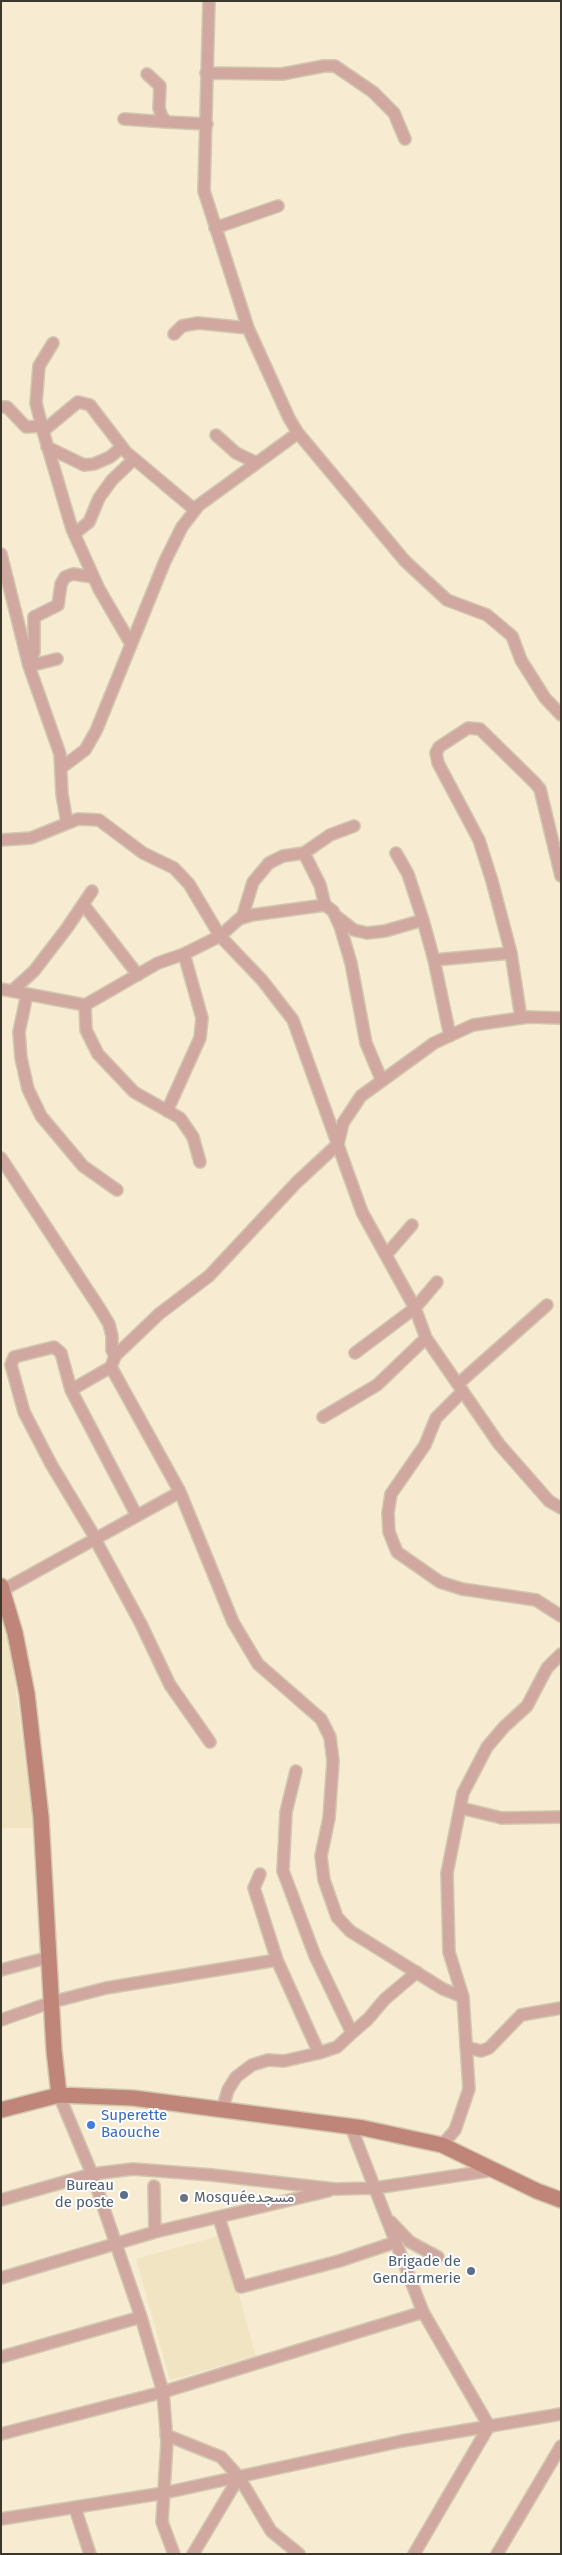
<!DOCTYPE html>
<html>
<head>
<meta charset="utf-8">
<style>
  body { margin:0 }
  #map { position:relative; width:562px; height:2555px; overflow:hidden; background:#f7ecd2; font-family:"Fira Sans",sans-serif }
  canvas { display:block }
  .frame { position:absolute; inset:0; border:2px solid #3c372d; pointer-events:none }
</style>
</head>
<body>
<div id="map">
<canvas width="562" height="2555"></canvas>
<div class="frame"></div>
</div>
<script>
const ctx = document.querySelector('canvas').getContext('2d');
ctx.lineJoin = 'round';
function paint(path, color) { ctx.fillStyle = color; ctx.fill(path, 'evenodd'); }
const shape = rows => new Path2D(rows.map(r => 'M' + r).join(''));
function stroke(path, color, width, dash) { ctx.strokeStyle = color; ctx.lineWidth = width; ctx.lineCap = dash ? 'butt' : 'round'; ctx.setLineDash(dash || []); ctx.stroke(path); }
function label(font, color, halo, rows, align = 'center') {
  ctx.font = font + ' "Fira Sans",Vazirmatn,sans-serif'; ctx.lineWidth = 4; ctx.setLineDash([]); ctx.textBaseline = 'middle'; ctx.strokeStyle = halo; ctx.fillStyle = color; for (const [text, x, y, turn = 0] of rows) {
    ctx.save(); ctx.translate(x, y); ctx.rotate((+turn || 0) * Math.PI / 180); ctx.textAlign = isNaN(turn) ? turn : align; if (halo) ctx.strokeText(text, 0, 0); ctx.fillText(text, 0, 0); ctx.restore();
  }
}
paint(shape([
  [1,1611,8,1630,34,1828,1,1828],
  [222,2235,256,2356,170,2380,136,2259]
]), '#f1e4c2');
const street = shape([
  [209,1,204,191,248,328,289,418,298,433,405,561,447,600,487,615,512,636,521,660,545,698,561,715],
  [206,73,282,74,324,66,335,66,373,92,394,113,405,139],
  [147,74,160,86,159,108,162,117,167,122,207,124],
  [124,119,167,122],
  [215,228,278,206],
  [174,334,182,326,198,323,248,328],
  [53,343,39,366,36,403,43,431,72,529,99,589,131,644],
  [1,407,7,407,26,427,42,426],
  [43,431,78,402,90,405,126,452,195,510],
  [216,435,236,453,257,463],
  [47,447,84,465,94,464,110,457,122,447],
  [74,534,89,522,99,498,112,480,134,459],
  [1,554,29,666,60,754,62,794,67,823],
  [30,664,34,652,34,617,58,605,61,584,65,577,73,574,93,577],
  [29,666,57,659],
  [61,768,85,750,96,731,165,561,182,527,199,505,298,433],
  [1,840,31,838,78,819,99,820,143,853,174,868,189,884,220,936,262,980,293,1020,362,1212,415,1308,426,1338,499,1444,549,1501,561,1508],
  [304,853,330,835,354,826],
  [396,853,408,874,423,920],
  [83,904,138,975],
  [336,916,354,930,367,933,385,931,423,920,434,960,450,1036],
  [242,918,253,882,269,863,283,856,304,853,320,885,325,905],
  [434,960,511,953],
  [1,989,85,1005,158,963,184,954,220,936,239,919,252,915,325,905,333,911,340,926,351,963,366,1043,382,1081],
  [12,991,34,971,67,928,92,891],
  [27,994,19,1032,21,1058,28,1089,41,1116,83,1166,117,1190],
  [85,1005,86,1030,98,1054,134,1092,180,1118,193,1137,200,1162],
  [521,1018,511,953,492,881,479,840,438,763,436,753,439,747,468,728,480,729,535,783,540,789,561,876],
  [167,1111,200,1038,202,1018,184,954],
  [1,1158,100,1309,109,1324,112,1336,112,1350,115,1356],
  [386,1255,412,1225],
  [355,1353,415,1308,437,1282],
  [111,1367,115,1356,159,1314,209,1276,296,1183,338,1144,343,1123,361,1096,434,1043,473,1025,528,1017,561,1018],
  [458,1384,547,1305],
  [71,1390,137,1516],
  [463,1391,436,1418,425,1445,391,1494,388,1513,389,1532,397,1552,440,1582,462,1589,536,1600,561,1616],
  [323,1417,377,1385,426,1338],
  [180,1492,233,1622,258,1664,321,1719,330,1737,333,1761,329,1818,321,1856,324,1880,337,1917,350,1931,443,1989,463,1997],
  [95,1539,141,1624,170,1685,210,1742],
  [3,1590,95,1539,180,1492,111,1367,71,1390,61,1353,54,1347,14,1357,11,1365,24,1412,51,1464,96,1539],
  [461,1808,502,1818,561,1817],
  [260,1874,254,1888,277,1960,319,2053,337,2047,352,2033,315,1956,283,1871,286,1812,296,1771],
  [1,1970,50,1957],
  [1,2020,52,2002,106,1988,277,1960],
  [352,2033,368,2019,385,1999,417,1972],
  [466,2047,481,2051,489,2048,521,2015,561,2008],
  [59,2095,92,2174,141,2317,163,2392,167,2442,162,2522,174,2554],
  [222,2110,228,2090,236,2077,252,2065,268,2060,284,2061,319,2053],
  [442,2145,455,2130,469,2089,463,1997,449,1952,447,1873,463,1793,487,1747,504,1727,527,1706,547,1668,561,1654],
  [154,2186,155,2232],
  [1,2200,92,2174,133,2169,212,2175,335,2189,375,2188,494,2170],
  [219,2218,241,2287,339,2261,396,2242],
  [391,2222,410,2242,438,2257],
  [1,2278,155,2232,328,2191],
  [1,2357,141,2317],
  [1,2434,163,2392,423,2312,351,2127],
  [166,2435,221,2457,239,2477,271,2531,299,2554],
  [75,2508,90,2554],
  [1,2519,164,2493,402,2441,561,2414],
  [193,2554,239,2477],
  [414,2554,489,2426,423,2312],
  [497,2554,561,2446]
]);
const secondary = shape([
  [1,1586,15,1633,27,1694,41,1817,54,2050,59,2095],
  [1,2110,59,2095,133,2098,363,2128,442,2145,537,2191,561,2200]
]);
stroke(street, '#d2c8b1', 14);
stroke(secondary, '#d2c8b1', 18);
stroke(street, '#d0a89f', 11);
stroke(secondary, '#bf8579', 15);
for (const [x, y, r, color] of [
  [91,2125,5,"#3f7fe0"],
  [124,2195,5,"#5c6f8a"],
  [184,2198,5,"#6b7280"],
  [471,2271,5,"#5c6f8a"]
]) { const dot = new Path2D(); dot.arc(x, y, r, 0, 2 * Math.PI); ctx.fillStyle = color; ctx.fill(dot); stroke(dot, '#fff', 2); }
label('15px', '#366cbe', '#fff', [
  ["Superette",101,2116],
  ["Baouche",101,2133]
], 'left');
label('15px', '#4e5e75', '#fff', [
  ["Bureau",114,2186],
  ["de poste",114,2203],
  ["Brigade de",461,2262],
  ["Gendarmerie",461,2279]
], 'right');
label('15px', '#5b616d', '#fff', [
  ["Mosquéeمسجد",194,2198]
], 'left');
</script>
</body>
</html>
